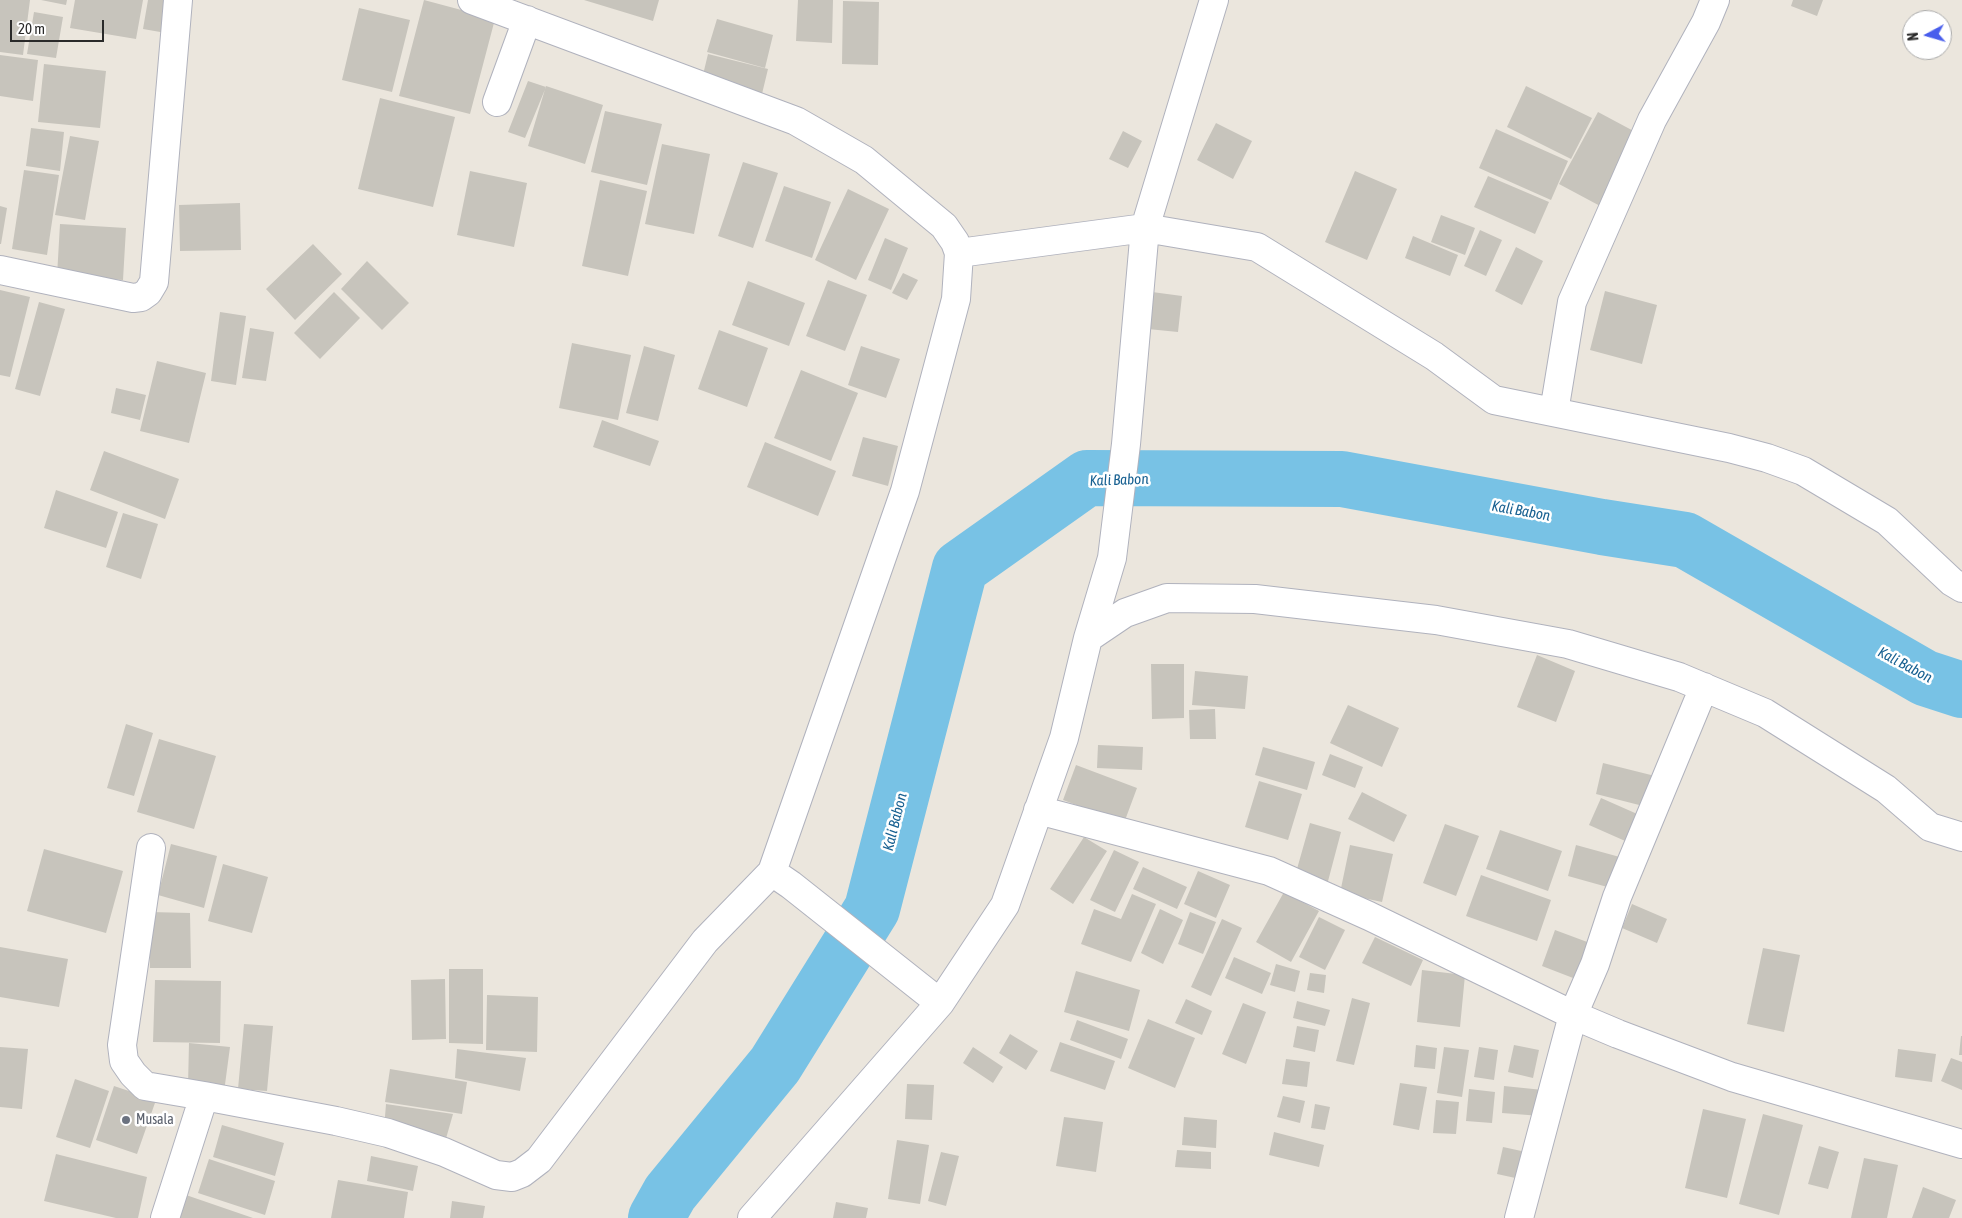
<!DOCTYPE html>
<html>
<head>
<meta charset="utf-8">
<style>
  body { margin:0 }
  #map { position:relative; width:1962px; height:1218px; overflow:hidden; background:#ebe6dd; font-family:"Asap Condensed",sans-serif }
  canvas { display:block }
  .north { position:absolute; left:1902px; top:10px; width:50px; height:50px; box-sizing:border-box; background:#fff; border:1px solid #aaa; border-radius:50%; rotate:264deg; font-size:14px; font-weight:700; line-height:20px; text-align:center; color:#2a2a2a }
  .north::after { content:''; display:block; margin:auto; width:18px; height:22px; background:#495eec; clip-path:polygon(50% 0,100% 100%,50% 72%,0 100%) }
  .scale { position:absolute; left:10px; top:20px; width:94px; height:22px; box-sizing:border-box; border:2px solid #2a2a2a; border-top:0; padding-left:6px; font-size:15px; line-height:18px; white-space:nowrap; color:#2a2a2a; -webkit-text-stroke:4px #fff; paint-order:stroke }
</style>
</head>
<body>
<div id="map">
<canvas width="1962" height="1218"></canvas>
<div class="north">N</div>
<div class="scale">20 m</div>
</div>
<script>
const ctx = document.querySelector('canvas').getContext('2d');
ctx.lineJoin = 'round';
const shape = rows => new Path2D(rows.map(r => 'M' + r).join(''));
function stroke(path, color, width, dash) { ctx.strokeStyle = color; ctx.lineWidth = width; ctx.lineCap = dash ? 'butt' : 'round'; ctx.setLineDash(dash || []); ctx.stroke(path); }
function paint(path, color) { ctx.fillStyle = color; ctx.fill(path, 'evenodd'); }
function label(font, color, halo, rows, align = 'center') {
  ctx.font = font + ' "Asap Condensed",sans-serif'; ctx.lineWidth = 5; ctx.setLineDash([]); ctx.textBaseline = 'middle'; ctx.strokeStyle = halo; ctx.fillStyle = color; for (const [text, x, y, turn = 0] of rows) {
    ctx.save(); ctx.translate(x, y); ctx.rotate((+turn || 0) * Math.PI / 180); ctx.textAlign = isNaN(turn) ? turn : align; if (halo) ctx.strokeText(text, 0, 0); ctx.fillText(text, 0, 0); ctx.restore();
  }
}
stroke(shape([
  [656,1218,670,1193,775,1065,872,909,960,568,1087,478,1342,479,1602,527,1685,540,1925,678,1962,690]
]), '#78c2e5', 56);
paint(shape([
  [0,0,30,0,23,55,0,52],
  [41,0,67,0,66,5],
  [75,0,143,0,136,39,70,28],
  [148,0,171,0,166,33,143,29],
  [424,0,495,19,470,114,399,96],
  [584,0,659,0,653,21],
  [798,0,833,0,832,43,796,41],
  [1793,0,1823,0,1817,16,1791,6],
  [843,1,879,2,878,65,842,64],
  [359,8,410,20,392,92,342,80],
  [34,12,63,17,56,58,27,54],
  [717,19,773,35,765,68,707,52],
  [708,54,768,69,761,98,701,83],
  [0,55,38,60,33,101,0,96],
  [44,64,106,71,100,128,38,122],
  [528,81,546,87,525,138,508,132],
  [546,86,603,105,585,164,528,146],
  [1526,86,1592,118,1571,159,1507,127],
  [380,98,455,117,433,207,358,189],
  [605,111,662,124,647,185,591,172],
  [1598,112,1641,135,1602,207,1559,184],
  [1216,123,1252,141,1233,179,1197,160],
  [31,128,64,132,60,171,26,166],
  [1496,129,1568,161,1551,200,1479,168],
  [1123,131,1142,141,1128,168,1109,159],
  [70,136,99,141,85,220,55,215],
  [662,144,710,154,694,234,645,224],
  [743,162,778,173,753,248,718,236],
  [24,170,59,175,47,255,12,249],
  [470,171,527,183,514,247,457,235],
  [1355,171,1397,189,1367,260,1325,242],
  [1488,176,1549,202,1535,234,1474,207],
  [600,180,647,191,628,276,582,266],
  [784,186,831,202,812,258,765,241],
  [848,189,889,209,856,280,815,260],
  [240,203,241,250,180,251,179,205],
  [0,206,7,208,1,244,0,244],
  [1441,215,1475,228,1465,255,1431,242],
  [60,224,126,228,123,280,57,276],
  [1480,230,1502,240,1486,276,1464,266],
  [1413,236,1458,255,1450,276,1405,258],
  [885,238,908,248,891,290,868,280],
  [313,244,342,274,295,320,266,289],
  [1516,247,1543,261,1522,305,1495,291],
  [367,261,409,303,382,330,341,289],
  [903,273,918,280,907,300,892,293],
  [828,280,867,295,845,351,806,336],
  [748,281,805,303,789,346,732,325],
  [0,290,30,297,10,377,0,375],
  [1605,291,1657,305,1642,364,1590,350],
  [334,292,360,318,320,359,294,333],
  [1152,292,1182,296,1178,332,1148,329],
  [39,302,65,309,40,396,15,389],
  [220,312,246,316,236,385,211,381],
  [250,328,274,332,266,381,242,378],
  [719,330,768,348,747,407,698,389],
  [572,343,631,355,618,420,559,408],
  [644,346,675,355,658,421,626,413],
  [861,346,900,359,886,398,848,385],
  [157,361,206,373,189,443,140,431],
  [801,370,858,393,831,461,774,438],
  [116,388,146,395,140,420,111,413],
  [602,420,659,441,650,466,593,447],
  [863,437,898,446,888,486,852,476],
  [765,442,836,471,818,516,747,487],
  [104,451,179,479,165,519,90,490],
  [56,490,118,512,106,548,44,528],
  [123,513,158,524,141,579,106,567],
  [1537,655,1575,671,1556,722,1517,707],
  [1151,664,1184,664,1184,718,1152,719],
  [1195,671,1248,676,1245,709,1192,705],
  [1348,705,1399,728,1382,767,1330,743],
  [1215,709,1216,739,1190,739,1189,710],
  [126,724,153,733,134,796,107,788],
  [159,739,216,756,194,829,137,812],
  [1098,745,1143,747,1142,770,1097,768],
  [1263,747,1315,762,1307,790,1255,775],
  [1330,754,1363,767,1355,788,1322,775],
  [1603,763,1655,776,1647,807,1596,794],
  [1076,765,1137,788,1124,823,1063,800],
  [1259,781,1302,794,1288,840,1245,827],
  [1362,792,1407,815,1394,842,1348,819],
  [1601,798,1644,817,1632,844,1589,825],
  [1310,823,1341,832,1327,885,1295,876],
  [1445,824,1479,836,1456,896,1423,883],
  [1500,830,1562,851,1548,891,1486,869],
  [1084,837,1107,851,1073,904,1050,889],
  [171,844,217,856,204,908,158,895],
  [1350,845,1393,854,1382,902,1340,893],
  [1576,845,1627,859,1618,890,1568,876],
  [44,849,123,871,106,933,27,911],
  [1114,850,1139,862,1115,912,1090,900],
  [223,864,268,877,252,933,208,921],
  [1143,867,1187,887,1177,909,1133,889],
  [1198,871,1230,885,1216,918,1184,904],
  [1481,875,1551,900,1537,941,1466,916],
  [1284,892,1319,911,1291,962,1256,942],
  [1132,894,1156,904,1131,962,1081,944,1094,909,1121,919],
  [1632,904,1667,919,1657,943,1622,928],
  [1160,909,1183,920,1163,964,1141,953],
  [150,912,190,913,191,968,150,968],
  [1190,912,1216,922,1203,954,1178,944],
  [1319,917,1345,930,1325,970,1299,957],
  [1222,919,1242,928,1211,996,1191,987],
  [1555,930,1598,946,1586,983,1542,966],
  [1375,937,1423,960,1411,986,1362,963],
  [0,947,68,959,59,1007,0,997],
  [1763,948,1800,955,1784,1032,1747,1024],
  [1234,957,1271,973,1262,994,1225,978],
  [1276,964,1300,971,1295,992,1270,985],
  [449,969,483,969,483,1044,449,1043],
  [1422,970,1465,975,1460,1027,1417,1022],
  [1076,971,1140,990,1129,1031,1064,1012],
  [1310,973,1326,975,1324,993,1307,990],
  [445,979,446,1039,412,1040,411,980],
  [155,980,221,981,220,1043,153,1042],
  [487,995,538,997,537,1052,486,1050],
  [1352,998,1370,1003,1354,1065,1336,1061],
  [1186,999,1212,1011,1202,1035,1175,1023],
  [1297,1001,1330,1010,1325,1026,1293,1018],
  [1243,1003,1266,1012,1246,1064,1222,1054],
  [1148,1019,1195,1038,1175,1088,1128,1068],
  [1077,1020,1128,1039,1121,1059,1070,1040],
  [244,1024,273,1026,267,1091,238,1089],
  [1297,1026,1319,1030,1315,1052,1293,1047],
  [1010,1034,1038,1051,1026,1070,999,1053],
  [1961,1036,1962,1036,1962,1055,1959,1055],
  [1060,1042,1115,1061,1105,1090,1050,1071],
  [189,1043,230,1047,224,1092,188,1086],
  [1416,1045,1437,1048,1435,1069,1414,1067],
  [1514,1045,1539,1050,1533,1078,1508,1072],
  [0,1047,28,1049,22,1109,0,1107],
  [973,1047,1003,1067,993,1083,963,1063],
  [1444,1047,1469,1050,1462,1097,1437,1093],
  [1479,1047,1498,1050,1494,1080,1474,1077],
  [457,1049,526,1058,520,1091,455,1078],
  [1898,1049,1936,1054,1932,1082,1895,1077],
  [1951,1058,1962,1062,1962,1090,1941,1081],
  [1286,1059,1310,1062,1307,1087,1282,1084],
  [390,1069,467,1082,462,1114,385,1102],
  [75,1079,109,1091,90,1148,56,1137],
  [1400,1083,1427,1087,1419,1130,1393,1125],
  [907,1084,934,1085,932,1120,905,1119],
  [114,1086,156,1100,137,1154,96,1140],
  [1504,1086,1543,1090,1541,1116,1502,1113],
  [1469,1089,1495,1092,1492,1123,1466,1121],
  [1283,1096,1305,1101,1300,1123,1277,1117],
  [1436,1100,1459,1102,1456,1134,1433,1133],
  [386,1104,453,1114,445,1142,384,1129],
  [1315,1104,1330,1107,1325,1130,1311,1128],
  [1703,1109,1746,1119,1727,1198,1685,1188],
  [1763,1114,1803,1125,1779,1215,1739,1204],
  [1064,1117,1103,1122,1096,1172,1056,1166],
  [1184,1117,1217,1120,1216,1148,1182,1145],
  [222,1125,284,1143,275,1176,213,1157],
  [1274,1132,1324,1145,1319,1167,1269,1155],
  [897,1140,929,1145,920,1204,888,1199],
  [1819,1146,1839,1152,1828,1189,1808,1184],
  [1503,1147,1526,1152,1520,1179,1497,1174],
  [1177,1150,1211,1152,1211,1169,1175,1167],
  [941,1152,959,1156,946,1206,928,1201],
  [56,1154,147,1177,138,1218,116,1218,44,1201],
  [371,1156,418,1166,413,1191,367,1181],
  [1864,1158,1898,1165,1887,1218,1851,1218],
  [209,1159,275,1181,265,1215,198,1193],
  [338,1180,408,1192,404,1218,331,1218],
  [1923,1187,1956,1200,1949,1218,1912,1218],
  [186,1195,253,1218,178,1218],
  [452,1201,485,1206,483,1218,450,1218],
  [836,1202,868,1208,866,1218,833,1218]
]), '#c7c4bc');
const minor = shape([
  [472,0,796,121,864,160,944,226,955,242,959,253,956,299,905,491,772,872],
  [1214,0,1145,228,1257,247,1434,356,1494,400,1729,448,1767,458,1803,471,1887,521,1952,582,1962,588],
  [497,102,527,20],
  [0,270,133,298,141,297,148,292,154,282,178,0],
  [1554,412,1572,302,1652,120,1706,22,1715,0],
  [1088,638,1125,613,1167,598,1255,599,1436,620,1568,644,1679,677,1765,713,1886,789,1930,827,1962,837],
  [1038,810,1269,871,1369,916,1573,1015,1618,1034,1732,1077,1962,1144],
  [151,848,122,1045,124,1061,133,1074,145,1086,204,1096,165,1218],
  [204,1096,336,1121,388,1133,444,1152,496,1175,512,1177,522,1173,539,1160,705,941,772,872,791,885,940,1003],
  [752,1218,940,1003,1005,905,1064,738,1088,638,1112,558,1126,444,1145,228,959,253],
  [1519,1218,1573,1015,1595,964,1617,897,1704,687]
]);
stroke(minor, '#b0b2bd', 30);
stroke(minor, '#fff', 28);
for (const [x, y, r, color] of [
  [126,1120,5,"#6b7280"]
]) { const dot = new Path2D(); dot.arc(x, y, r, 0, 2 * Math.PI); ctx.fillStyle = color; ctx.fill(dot); stroke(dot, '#fff', 2); }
label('14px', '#5b616d', '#fff', [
  ["Musala",136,1120]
], 'left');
label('italic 15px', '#176091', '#fff', [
  ["Kali Babon",1119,480,-2],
  ["Kali Babon",1521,511,10],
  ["Kali Babon",1905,665,28],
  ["Kali Babon",895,822,-76]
]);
</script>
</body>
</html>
